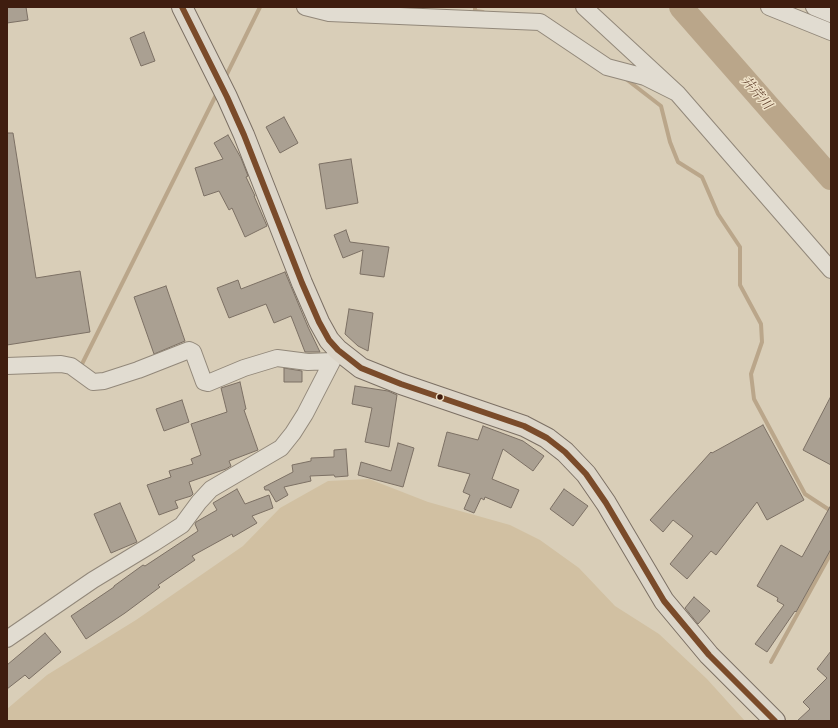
<!DOCTYPE html>
<html>
<head>
<meta charset="utf-8">
<style>
  body { margin:0 }
  #map { position:relative; width:838px; height:728px; overflow:hidden; background:#d9ceb8; font-family:"Old Standard TT",serif }
  canvas { display:block }
  .frame { position:absolute; inset:0; border:8px solid #3f1d0f; pointer-events:none }
</style>
</head>
<body>
<div id="map">
<canvas width="838" height="728"></canvas>
<div class="frame"></div>
</div>
<script>
const ctx = document.querySelector('canvas').getContext('2d');
ctx.lineJoin = 'round';
function paint(path, color) { ctx.fillStyle = color; ctx.fill(path, 'evenodd'); }
const shape = rows => new Path2D(rows.map(r => 'M' + r).join(''));
function stroke(path, color, width, dash) { ctx.strokeStyle = color; ctx.lineWidth = width; ctx.lineCap = dash ? 'butt' : 'round'; ctx.setLineDash(dash || []); ctx.stroke(path); }
function label(font, color, halo, rows, align = 'center') {
  ctx.font = font + ' "Old Standard TT","Noto Serif JP",serif'; ctx.lineWidth = 3; ctx.setLineDash([]); ctx.textBaseline = 'middle'; ctx.strokeStyle = halo; ctx.fillStyle = color; for (const [text, x, y, turn = 0] of rows) {
    ctx.save(); ctx.translate(x, y); ctx.rotate((+turn || 0) * Math.PI / 180); ctx.textAlign = isNaN(turn) ? turn : align; if (halo) ctx.strokeText(text, 0, 0); ctx.fillText(text, 0, 0); ctx.restore();
  }
}
paint(shape([
  [369,479,428,502,510,525,540,540,579,568,615,606,659,634,707,679,745,721,7,721,7,709,47,675,136,620,243,546,280,508,328,481]
]), '#d1c0a2');
stroke(shape([
  [475,7,475,11,483,12],
  [225,78,260,7],
  [626,79,661,106,670,142,678,162,702,177,718,214,740,247,740,285,761,324,762,342,751,374,754,399,805,494,831,511],
  [80,368,218,91],
  [771,662,831,553]
]), '#baa68a', 4);
stroke(shape([
  [681,7,831,178]
]), '#baa68a', 24);
const building = shape([
  [7,7,26,7,28,20,7,23,7,7],
  [144,32,155,61,141,66,130,38,144,32],
  [284,117,298,143,280,153,266,127,284,117],
  [7,133,13,133,36,278,80,271,90,332,7,345,7,133],
  [228,135,241,158,248,176,246,177,255,196,254,196,267,226,245,237,232,208,229,210,219,191,204,196,195,168,223,159,214,143,228,135],
  [351,159,358,203,326,209,319,164,351,159],
  [346,230,350,242,389,247,384,277,360,274,363,250,343,258,334,235,346,230],
  [285,272,308,327,320,352,305,352,291,316,274,323,266,304,229,318,217,288,238,280,241,289,285,272],
  [166,286,185,341,154,354,134,297,166,286],
  [349,309,373,313,368,351,358,346,345,334,349,309],
  [284,368,302,371,302,382,284,382,284,368],
  [240,382,246,409,244,410,258,450,229,461,231,466,226,469,189,482,193,494,191,496,175,501,178,508,159,515,147,485,171,477,169,471,193,464,191,459,201,455,191,424,227,412,221,388,240,382],
  [355,386,388,391,397,395,389,447,365,442,372,408,352,404,355,386],
  [831,396,831,465,803,450,831,396],
  [182,400,189,422,164,431,156,409,182,400],
  [763,425,804,500,767,520,757,502,716,555,711,551,687,579,670,564,693,536,673,520,663,532,650,520,711,452,712,453,763,425],
  [483,426,523,441,544,456,533,471,503,449,492,479,519,490,511,508,485,497,484,500,481,498,474,513,464,509,470,495,463,492,470,474,438,466,447,432,478,440,483,426],
  [398,443,414,448,403,487,358,475,361,462,391,471,398,443],
  [346,449,348,476,335,477,334,475,310,476,311,481,284,487,288,495,276,502,269,490,265,490,264,487,293,472,292,465,311,461,311,458,334,457,334,450,346,449],
  [237,489,245,504,269,495,273,508,252,516,257,523,233,537,232,534,192,556,195,560,158,585,160,587,125,613,86,639,71,616,114,587,114,586,143,565,145,566,198,531,195,524,196,522,217,510,213,503,237,489],
  [564,489,588,506,573,526,550,509,564,489],
  [120,503,137,542,111,553,94,514,120,503],
  [831,505,831,549,796,612,795,611,767,652,755,644,784,605,777,601,778,598,757,586,781,545,802,557,831,505],
  [694,597,710,611,698,624,685,608,694,597],
  [45,633,61,652,29,679,25,675,7,689,7,665,45,633],
  [831,651,831,721,797,721,810,709,803,702,827,678,817,669,831,651]
]);
paint(building, '#aaa092');
stroke(building, '#7c7064', 1);
const minor = shape([
  [305,7,329,13,540,22,607,67,645,77,677,93],
  [584,7,677,93,831,270],
  [769,7,831,32],
  [814,7,831,14],
  [7,366,61,364,71,366,93,382,104,381,138,370,189,350,193,352,204,382,208,383,244,368,277,358,308,362,332,361],
  [7,639,93,580,154,543,182,525,199,502,211,489,281,448,293,433,305,414,338,350]
]);
const major = shape([
  [182,7,227,97,244,135,302,283,319,322,329,340,338,350,361,368,401,384,524,426,547,438,565,452,586,474,606,503,664,601,709,655,775,721]
]);
stroke(minor, '#92887a', 18);
stroke(major, '#7c7064', 22);
stroke(minor, '#e1dcd1', 16);
stroke(major, '#dcd5c8', 20);
stroke(shape([
  [182,7,227,97,244,135,302,283,319,322,329,340,338,350,361,368,401,384,524,426,547,438,565,452,586,474,606,503,664,601,709,655,775,721]
]), '#7a4b2a', 6);
for (const [x, y, r, color] of [
  [440,397,3.5,"#3f1d0f"]
]) { const dot = new Path2D(); dot.arc(x, y, r, 0, 2 * Math.PI); ctx.fillStyle = color; ctx.fill(dot); stroke(dot, '#efe2c8', 1.5); }
label('italic 13px', '#664733', '#efe2c8', [
  ["井芹川",756,93,49]
]);
</script>
</body>
</html>
